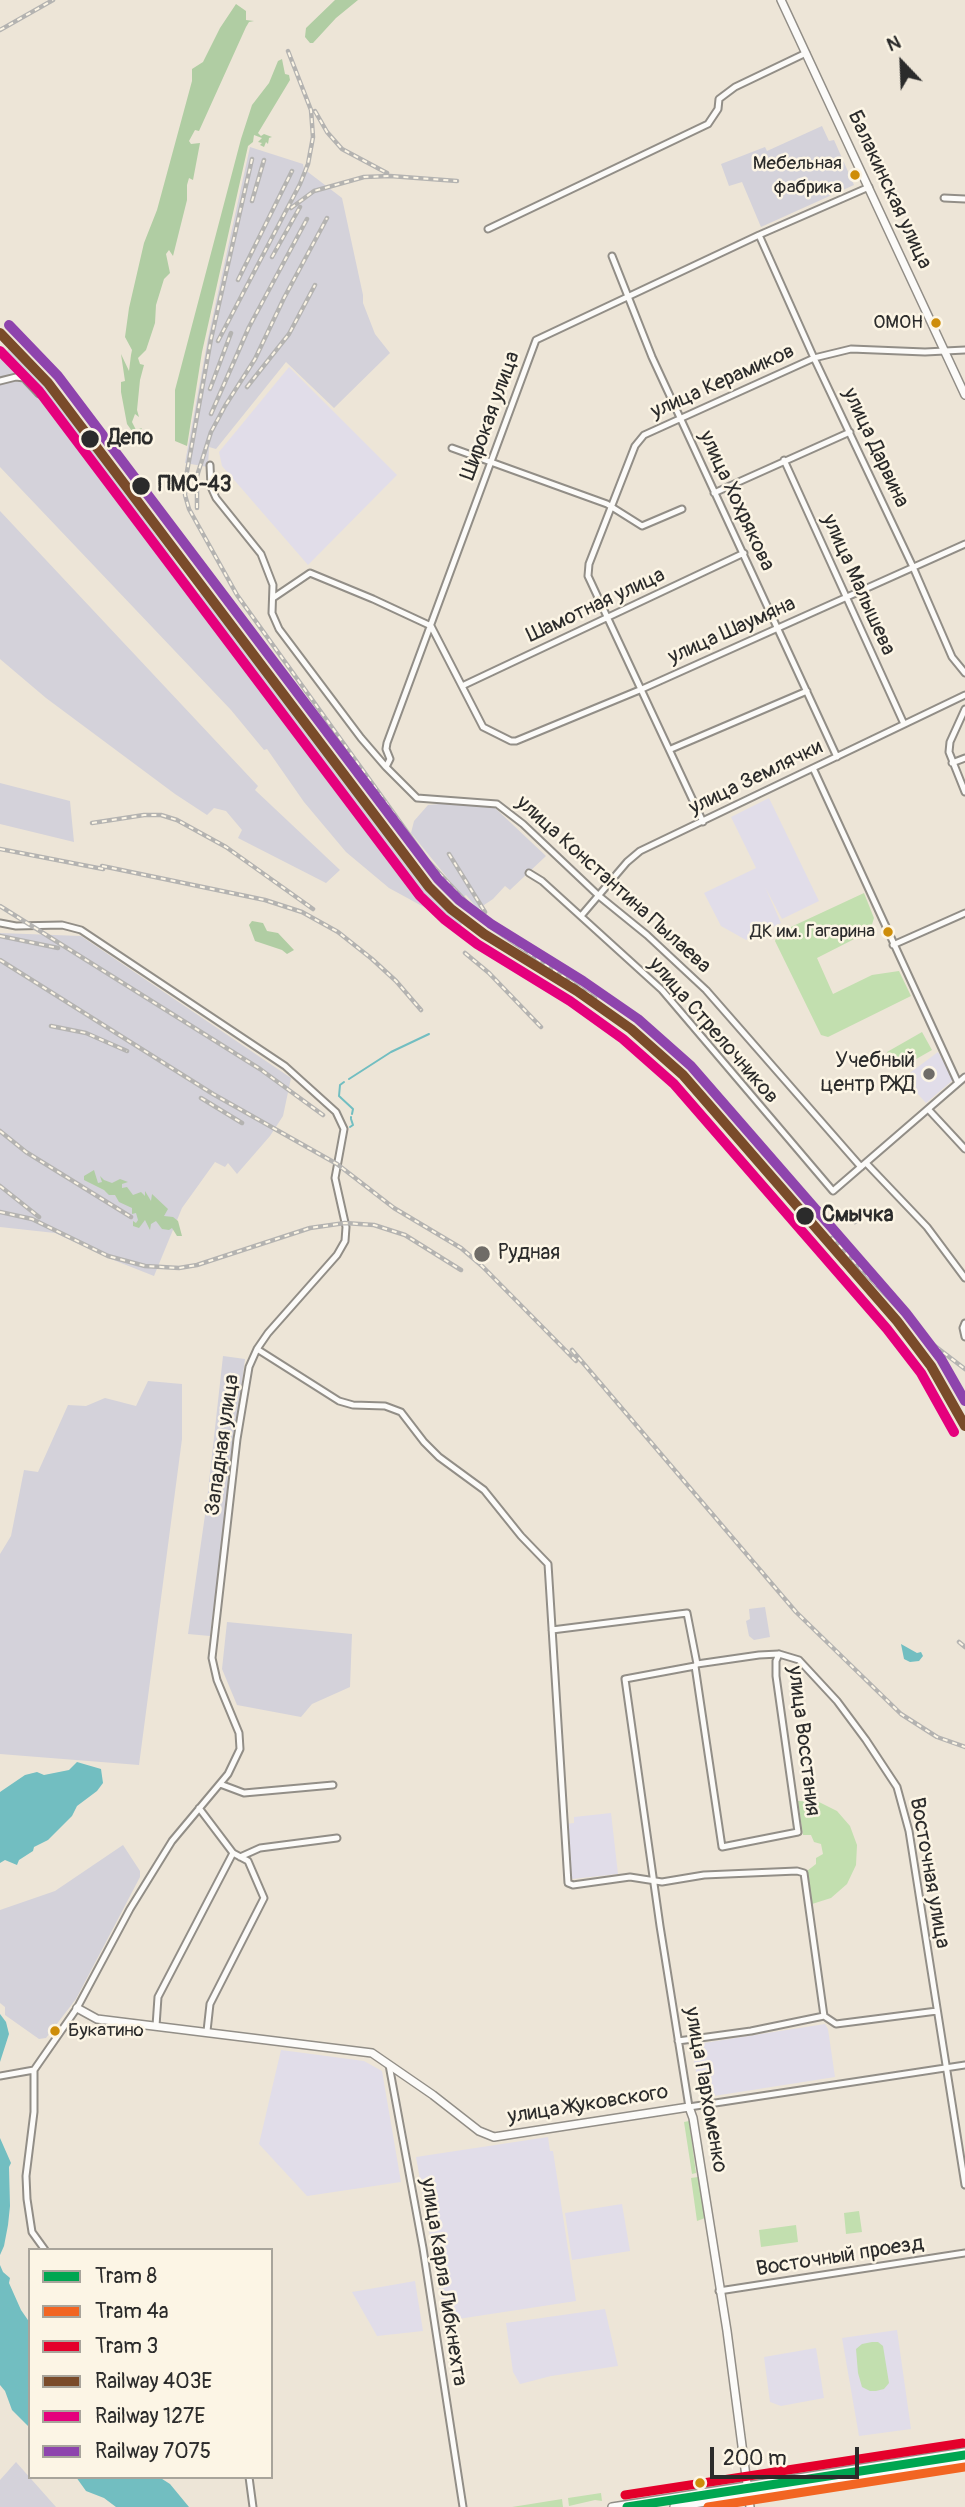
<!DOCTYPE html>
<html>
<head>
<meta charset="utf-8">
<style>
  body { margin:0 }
  #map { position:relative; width:965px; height:2507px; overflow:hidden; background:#ede5d7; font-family:Pangolin,sans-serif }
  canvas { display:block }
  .legend { position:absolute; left:28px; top:2248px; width:245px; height:231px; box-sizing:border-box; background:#fcf5e5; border:2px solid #a8a49b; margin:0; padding:9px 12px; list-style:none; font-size:21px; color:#2b2b2b }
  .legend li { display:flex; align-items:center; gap:14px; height:35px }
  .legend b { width:35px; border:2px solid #a8a49b }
  .north { position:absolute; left:867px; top:28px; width:70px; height:70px; -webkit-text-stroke:5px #fcf5e5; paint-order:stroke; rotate:337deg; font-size:19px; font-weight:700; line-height:28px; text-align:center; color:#2b2b2b }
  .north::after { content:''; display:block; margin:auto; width:24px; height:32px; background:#2b2b2b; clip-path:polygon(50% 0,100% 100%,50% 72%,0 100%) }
  .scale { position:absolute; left:710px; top:2447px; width:149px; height:32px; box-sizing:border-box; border:4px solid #2b2b2b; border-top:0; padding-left:9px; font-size:21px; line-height:24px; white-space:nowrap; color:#2b2b2b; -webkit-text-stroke:5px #fcf5e5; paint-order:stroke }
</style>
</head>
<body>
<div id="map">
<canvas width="965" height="2507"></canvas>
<ul class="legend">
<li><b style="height:9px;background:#00a651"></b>Tram 8</li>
<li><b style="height:9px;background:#f26522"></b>Tram 4а</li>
<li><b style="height:9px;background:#e4002b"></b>Tram 3</li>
<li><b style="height:9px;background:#7a4b2a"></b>Railway 403Е</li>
<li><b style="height:9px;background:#e5007d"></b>Railway 127Е</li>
<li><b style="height:9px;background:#8e44ad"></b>Railway 7075</li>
</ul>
<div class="north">N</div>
<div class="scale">200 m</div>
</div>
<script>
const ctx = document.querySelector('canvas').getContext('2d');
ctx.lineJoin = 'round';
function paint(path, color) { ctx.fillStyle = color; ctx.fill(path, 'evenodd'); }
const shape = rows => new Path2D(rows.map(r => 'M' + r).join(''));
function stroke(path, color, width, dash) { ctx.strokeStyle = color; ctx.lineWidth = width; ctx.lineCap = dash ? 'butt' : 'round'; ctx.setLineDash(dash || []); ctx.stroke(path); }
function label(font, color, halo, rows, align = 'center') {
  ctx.font = font + ' Pangolin,sans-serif'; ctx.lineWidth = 5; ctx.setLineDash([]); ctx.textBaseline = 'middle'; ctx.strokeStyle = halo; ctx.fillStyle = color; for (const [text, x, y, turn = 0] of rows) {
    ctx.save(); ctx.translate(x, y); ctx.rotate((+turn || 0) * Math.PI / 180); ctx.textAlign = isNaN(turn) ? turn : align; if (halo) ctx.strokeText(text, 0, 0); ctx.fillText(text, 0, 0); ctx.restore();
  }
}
paint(shape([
  [289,367,397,475,308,565,222,466,219,452],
  [769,798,819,901,782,919,765,887,781,923,746,940,721,926,704,893,756,868,731,817],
  [938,1052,953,1080,926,1103,903,1078],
  [611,1813,618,1874,572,1879,566,1824,574,1823,574,1817],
  [825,2024,828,2029,835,2077,701,2098,691,2045],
  [281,2050,364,2061,382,2071,401,2182,307,2196,259,2144],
  [548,2137,550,2151,553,2151,576,2301,445,2321,416,2157],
  [622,2204,630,2251,572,2260,565,2213],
  [415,2281,423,2331,377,2336,352,2292],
  [605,2309,618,2366,551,2376,520,2384,513,2372,506,2323],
  [897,2330,911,2429,859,2436,842,2338],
  [816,2348,824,2398,781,2406,770,2402,764,2357]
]), '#e1dde9');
paint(shape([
  [822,126,829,141,834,140,854,185,761,227,742,182,729,186,721,164,765,147,767,151],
  [250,147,303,164,304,169,342,198,363,295,363,303,375,334,390,353,334,408,286,362,216,449,209,447,208,467,185,463,208,338],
  [10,347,34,372,52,395,85,438,82,441,86,446,89,444,107,467,199,594,203,592,314,739,337,774,341,773,368,813,423,883,463,923,460,926,435,909,433,912,389,888,346,852,304,802,267,749,264,750,231,710,0,467,0,360],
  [0,511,258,786,255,790,340,870,326,883,238,838,242,830,226,811,214,808,207,815,175,794,46,698,0,659],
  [0,783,70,801,74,842,0,824],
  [450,803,494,807,546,856,510,890,505,886,493,899,478,909,466,895,463,897,411,833,414,821,428,805],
  [0,933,81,936,291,1078,283,1116,270,1136,237,1174,228,1163,225,1167,215,1162,182,1208,154,1276,111,1259,55,1233,0,1227],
  [223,1356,245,1359,210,1636,188,1634,205,1515,205,1500,207,1500],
  [148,1381,182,1384,182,1439,139,1765,0,1754,0,1554,11,1536,24,1470,38,1472,68,1405,86,1406,105,1398,136,1406],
  [765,1607,770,1637,754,1640,749,1636,746,1621,750,1619,749,1609],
  [227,1622,352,1634,350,1687,312,1704,301,1717,237,1705,222,1669],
  [123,1845,140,1871,140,1877,76,1999,46,2038,39,2039,5,2015,5,2007,0,2003,0,1910,55,1891],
  [16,2462,56,2507,0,2507,0,2480]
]), '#d4d2da');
paint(shape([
  [864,893,874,918,870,931,817,958,833,994,872,975,899,971,911,996,828,1037,821,1035,775,941,778,933],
  [922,1032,932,1050,897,1070,887,1052],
  [798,1801,819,1802,837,1811,850,1826,857,1845,856,1865,847,1884,831,1898,812,1904,807,1871,816,1864,816,1858,823,1854,821,1844,814,1842,811,1835,803,1835],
  [689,2121,696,2173,692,2174,684,2122],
  [698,2177,700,2178,705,2218,697,2221,691,2178],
  [859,2211,862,2232,846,2234,844,2213],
  [796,2225,798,2242,761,2247,759,2230],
  [872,2342,878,2342,883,2346,889,2383,884,2389,876,2391,870,2391,862,2387,858,2373,856,2349,862,2344],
  [601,2493,602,2501,595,2500,569,2506,568,2498],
  [562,2499,563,2507,512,2507]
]), '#c2dfaf');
paint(shape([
  [335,0,358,0,336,18,313,43,310,43,305,37,306,28],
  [236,4,246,11,246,20,254,21,249,22,246,27,199,131,195,130,189,141,191,144,200,143,193,180,189,178,187,185,187,200,173,256,169,250,166,254,170,273,164,279,156,305,155,323,146,350,138,358,140,364,144,365,140,380,137,410,139,417,135,414,132,422,136,430,142,428,139,433,134,434,127,424,121,392,121,382,125,381,121,354,129,371,131,355,132,350,125,337,129,308,144,243,157,210,192,81,192,69,203,62,220,28],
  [282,59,285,74,289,75,290,80,258,133,261,136,264,134,272,137,269,138,268,144,266,142,264,147,260,145,262,143,258,142,262,138,254,135,253,142,248,146,202,352,187,446,175,441,175,390,241,139,252,105,269,83,278,61],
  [252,921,263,923,267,931,278,933,294,950,287,954,282,950,255,941,249,925],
  [94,1170,98,1183,102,1182,100,1176,104,1180,112,1183,120,1179,128,1182,122,1184,122,1188,127,1187,133,1195,141,1192,145,1196,145,1191,151,1201,152,1194,168,1209,164,1216,173,1217,178,1221,182,1236,177,1236,172,1228,169,1230,162,1229,156,1221,151,1224,150,1230,145,1220,139,1228,133,1226,133,1221,136,1223,138,1220,136,1213,132,1214,132,1208,119,1202,115,1195,109,1195,104,1190,84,1180,84,1176]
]), '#b0cda3');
paint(shape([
  [901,1644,917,1653,921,1652,923,1656,919,1661,910,1662,904,1659],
  [77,1762,101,1769,103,1783,97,1791,77,1806,72,1816,48,1840,34,1847,33,1851,19,1860,17,1865,5,1860,0,1863,0,1792,25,1775,37,1772,44,1775,69,1770],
  [0,2014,6,2022,9,2034,0,2062],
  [0,2138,11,2163,9,2167,10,2206,8,2225,4,2246,0,2255],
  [0,2265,3,2272,10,2278,9,2283,21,2310,30,2323,30,2428,12,2410,5,2391,0,2385],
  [76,2477,159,2477,170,2484,189,2507,116,2507,104,2498,86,2491]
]), '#72bec1');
stroke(shape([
  [349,1079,391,1052,429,1034],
  [344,1082,340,1085,339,1096,353,1109,352,1114],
  [351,1118,351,1117],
  [350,1127,353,1125,351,1119]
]), '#72bec1', 2);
const street = shape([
  [944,198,965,199],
  [488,229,708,124,718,109,719,99,735,87,806,53],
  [759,235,814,358,913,567,952,657,965,673],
  [612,256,652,357,837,757],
  [0,381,16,377,24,378,39,394],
  [452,448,607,504,642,526,682,509],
  [784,460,904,724],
  [210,465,211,487,216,498,261,554,273,585,272,613,279,629,361,738,386,767,417,798,497,804,523,824,599,896,647,935,706,990,861,1167],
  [714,493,850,432],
  [273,598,310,573,373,599,431,626,483,727,511,741,516,741,642,689,965,544],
  [462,686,744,553],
  [965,709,950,742,949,752,965,792],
  [671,749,807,691],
  [952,763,965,758],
  [386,767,390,759,386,749,387,743,536,340,759,235,869,187],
  [813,768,958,1083],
  [703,822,588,576,589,564,635,446,644,435,814,358,851,349,925,352,965,350],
  [529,873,542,881,662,990,833,1191,965,1077],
  [581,916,627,862,640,851,965,695],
  [0,923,16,926,62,925,81,930,285,1066,336,1112,344,1129,335,1178,346,1227,345,1241,337,1255,268,1333,257,1349,249,1367,237,1439,212,1658,217,1680,239,1733,240,1749,228,1774,172,1841,130,1909,77,2008,34,2070,34,2112,26,2176,27,2199,32,2232,45,2250],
  [893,945,965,913],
  [928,1109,965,1149],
  [866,1163,927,1227,965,1278],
  [965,1323,963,1328,965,1337],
  [257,1349,339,1401,353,1405,385,1406,401,1412,424,1442,439,1457,484,1490,521,1536,548,1564,568,1883,573,1885,630,1877,662,1882,704,1875,797,1871,804,1873,824,2016],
  [552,1630,687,1613,697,1664,695,1666,722,1847,798,1832,776,1676,776,1661,779,1654],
  [697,1664,759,1655,779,1654,799,1660,837,1701,866,1740,897,1787,909,1831,965,2185],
  [695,1666,625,1679,660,1926,689,2107,965,2065],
  [220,1784,244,1793,333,1785],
  [199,1808,233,1853,248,1861,264,1898,210,2004,207,2031],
  [240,1857,260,1848,337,1838],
  [156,2026,158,1997,233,1853],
  [678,2041,751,2031,824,2016,836,2024,937,2011],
  [389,2065,423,2248,463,2507],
  [0,2076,34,2070],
  [719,2291,965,2253],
  [249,2477,253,2507]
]);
const secondary = shape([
  [781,0,965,395],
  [77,2008,97,2019,372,2053,433,2095,479,2131,494,2137,689,2107,693,2118,727,2331,750,2507],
  [612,2507,965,2452],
  [674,2507,965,2462]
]);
stroke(street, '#928e87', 9);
stroke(secondary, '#928e87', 10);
stroke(street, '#fcfbf9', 5);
stroke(secondary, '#fcfbf9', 7);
const rail = shape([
  [0,30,53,0],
  [315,111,327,132,342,149,387,173],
  [252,159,211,339,186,477,185,495,189,509,237,595,428,861,489,926,595,998],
  [252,201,264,160],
  [291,208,314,191,364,177,390,176,457,181],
  [272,257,300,207],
  [238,280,292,171],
  [218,341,300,184,308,164,313,137,311,110,288,51],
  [247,387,289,334,315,285],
  [210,389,231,333],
  [211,414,249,327,307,219],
  [197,508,197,476,211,432,225,406,255,359,284,298,327,218],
  [92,823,144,815,161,815,177,820,226,847,313,909],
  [0,849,103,869],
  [449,854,485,912],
  [102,866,265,900,302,912,338,932,372,959,396,981,421,1010],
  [0,906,260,1069,323,1115],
  [0,936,58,948],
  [465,953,489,973,541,1027],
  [0,960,213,1094,337,1164,394,1208,461,1248,482,1266,576,1361],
  [51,1026,86,1033,127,1051],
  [201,1098,242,1123],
  [0,1131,26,1152,131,1217],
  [0,1186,39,1217],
  [0,1212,32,1219,108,1256,145,1266,179,1268,197,1265,310,1228,345,1223,374,1225,405,1235,461,1270],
  [848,1213,855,1222],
  [832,1238,931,1343,965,1369],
  [572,1350,796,1612,901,1714,937,1737,965,1747],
  [959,1642,965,1647]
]);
stroke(rail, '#b4b3b1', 4.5);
stroke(rail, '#fcf5e5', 2, [5]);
stroke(shape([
  [0,333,48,383,429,887,451,909,484,934,577,991,631,1029,683,1075,897,1321,931,1366,965,1426]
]), '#7a4b2a', 10);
stroke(shape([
  [0,351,39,391,420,896,444,919,477,944,570,1001,623,1039,674,1084,887,1329,921,1373,954,1432]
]), '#e5007d', 10);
stroke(shape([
  [9,325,58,376,438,879,459,900,491,924,583,981,638,1019,691,1066,906,1313,941,1359,965,1401]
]), '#8e44ad', 10);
stroke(shape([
  [627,2507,965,2455]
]), '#00a651', 9);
stroke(shape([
  [708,2507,965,2467]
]), '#f26522', 9);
stroke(shape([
  [625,2495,963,2443]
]), '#e4002b', 9);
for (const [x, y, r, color] of [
  [855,175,6,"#ce8d09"],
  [936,323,6,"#ce8d09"],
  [90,439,10,"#2b2b2b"],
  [141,486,10,"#2b2b2b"],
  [888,932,6,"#ce8d09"],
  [929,1074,7,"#6f6c67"],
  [805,1216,10,"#2b2b2b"],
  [482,1254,9,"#6f6c67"],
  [55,2031,6,"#ce8d09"],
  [700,2483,6,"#ce8d09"]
]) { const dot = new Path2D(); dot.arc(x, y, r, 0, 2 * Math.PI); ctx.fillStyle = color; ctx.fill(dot); stroke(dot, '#fcf5e5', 2.5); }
label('19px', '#2b2b2b', '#fcf5e5', [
  ["Мебельная",842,164],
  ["фабрика",842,188],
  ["ОМОН",923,323],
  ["ДК им. Гагарина",875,932],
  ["Букатино",68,2031,"left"]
], 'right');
label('21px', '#2b2b2b', '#fcf5e5', [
  ["Балакинская улица",889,190,65],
  ["улица Керамиков",723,382,-24],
  ["Широкая улица",491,416,-70],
  ["улица Дарвина",875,448,65],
  ["улица Хохрякова",736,501,65],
  ["улица Малышева",858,585,66],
  ["Шамотная улица",596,606,-25],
  ["улица Шаумяна",732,631,-24],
  ["улица Землячки",756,778,-26],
  ["улица Константина Пылаева",613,885,42],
  ["улица Стрелочников",713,1031,49],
  ["Западная улица",223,1445,-82],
  ["улица Восстания",803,1741,83],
  ["Восточная улица",929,1873,80],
  ["улица Пархоменко",705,2090,80],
  ["улица Жуковского",588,2105,-9],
  ["Восточный проезд",840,2257,-9],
  ["улица Карла Либкнехта",443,2282,81]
]);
label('bold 21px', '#2b2b2b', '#fcf5e5', [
  ["Депо",108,439],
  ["ПМС-43",158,486],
  ["Смычка",822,1216]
], 'left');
label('21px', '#2b2b2b', '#fcf5e5', [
  ["Учебный",915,1062],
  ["центр РЖД",915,1086],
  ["Рудная",498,1254,"left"]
], 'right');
</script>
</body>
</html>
